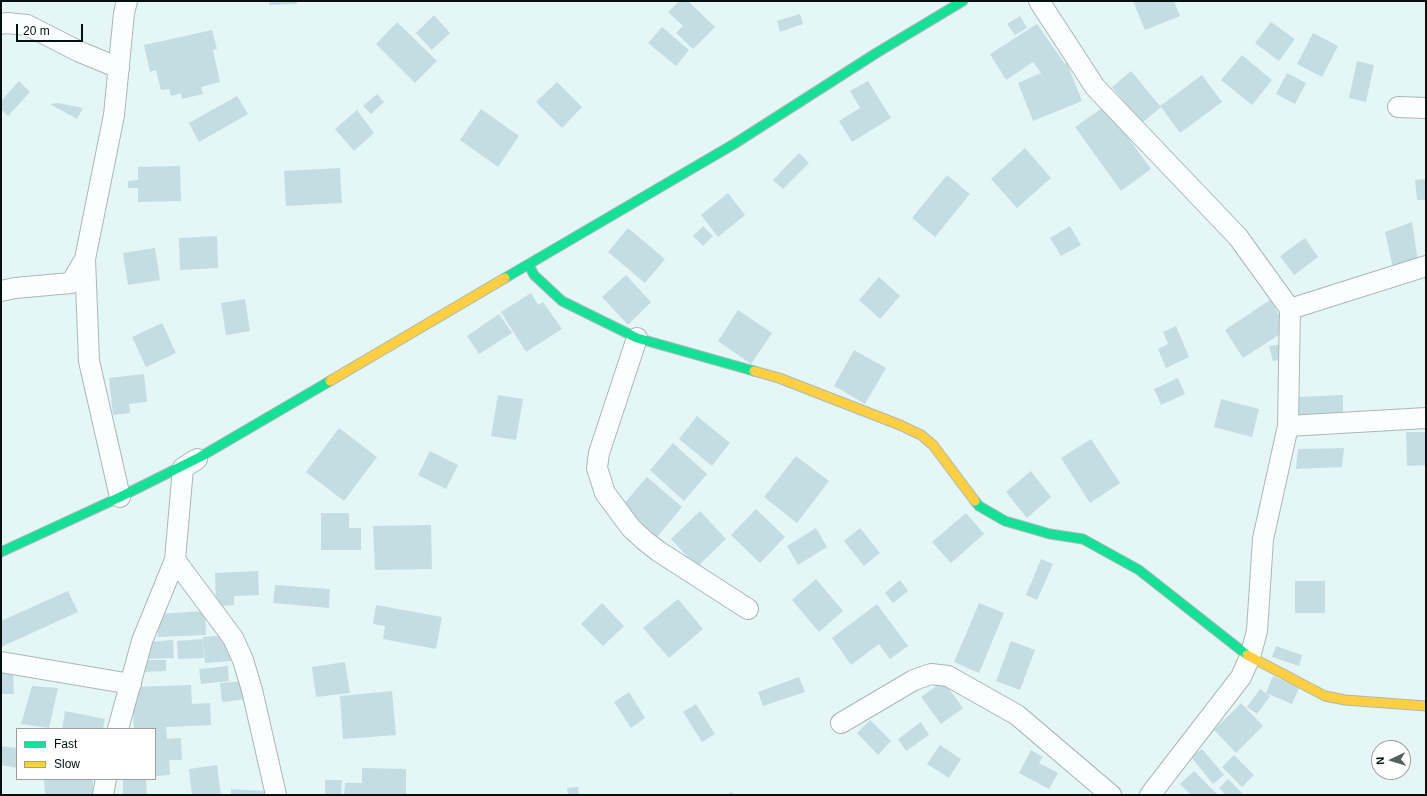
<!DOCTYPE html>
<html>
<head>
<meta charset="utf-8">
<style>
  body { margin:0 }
  #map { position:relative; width:1427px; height:796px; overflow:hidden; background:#e5f6f6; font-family:Arial,sans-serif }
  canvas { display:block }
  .frame { position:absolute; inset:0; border:2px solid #051010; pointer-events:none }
  .legend { position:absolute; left:16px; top:728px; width:140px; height:52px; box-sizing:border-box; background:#fff; border:1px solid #9b9f9f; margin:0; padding:5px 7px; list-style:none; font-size:12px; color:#051010 }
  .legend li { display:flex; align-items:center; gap:8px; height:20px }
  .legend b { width:20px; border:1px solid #9b9f9f }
  .north { position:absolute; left:1371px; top:740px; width:40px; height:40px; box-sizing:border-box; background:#fff; border:1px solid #9b9f9f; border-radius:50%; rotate:266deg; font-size:11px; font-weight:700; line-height:16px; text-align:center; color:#051010 }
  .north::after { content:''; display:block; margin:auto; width:14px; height:18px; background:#536060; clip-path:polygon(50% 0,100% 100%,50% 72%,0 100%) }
  .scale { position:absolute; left:16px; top:24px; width:67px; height:18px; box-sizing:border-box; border:2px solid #051010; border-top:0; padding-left:5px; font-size:12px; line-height:14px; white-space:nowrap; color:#051010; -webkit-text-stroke:3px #fff; paint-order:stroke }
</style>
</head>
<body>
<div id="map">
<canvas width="1427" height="796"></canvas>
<div class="frame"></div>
<ul class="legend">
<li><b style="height:5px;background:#16e098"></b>Fast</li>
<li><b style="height:5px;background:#ffcf43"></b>Slow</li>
</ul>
<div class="north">N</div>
<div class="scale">20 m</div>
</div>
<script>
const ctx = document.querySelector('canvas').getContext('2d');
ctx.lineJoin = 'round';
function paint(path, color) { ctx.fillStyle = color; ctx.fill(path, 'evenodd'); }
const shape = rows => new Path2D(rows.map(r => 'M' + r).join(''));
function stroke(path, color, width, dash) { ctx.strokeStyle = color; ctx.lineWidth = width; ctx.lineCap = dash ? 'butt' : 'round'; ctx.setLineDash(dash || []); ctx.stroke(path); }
paint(shape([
  [269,1,297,1,297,4,269,5],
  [679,1,688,1,715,27,693,49,676,33,683,26,668,12],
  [1133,1,1174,1,1180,16,1145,30],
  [800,14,803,24,780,32,777,21],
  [434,15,450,33,432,50,416,33],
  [1020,16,1027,28,1015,35,1007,24],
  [397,22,437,61,415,83,376,44],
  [1271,22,1295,39,1279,61,1255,43],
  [1037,24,1065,64,1067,63,1082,101,1033,121,1018,83,1041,73,1033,62,1006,80,990,54],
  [662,27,689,50,676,66,648,43],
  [212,30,217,49,213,50,220,82,201,87,203,94,182,99,181,93,171,96,169,89,161,90,156,70,150,72,144,45],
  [1313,33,1338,46,1322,77,1297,64],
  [1242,55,1272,80,1252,105,1221,80],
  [1357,61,1374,65,1366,102,1349,98],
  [1131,71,1160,106,1202,75,1222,102,1180,133,1161,107,1142,123,1112,87],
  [1287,73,1306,83,1295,104,1276,94],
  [19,81,30,92,8,116,1,109,1,101],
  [868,81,891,118,852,142,839,121,860,108,850,91],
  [557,82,582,107,562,128,536,102],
  [377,94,384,102,371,114,363,106],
  [237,96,248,114,199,142,189,123],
  [58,103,83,108,77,119,50,104],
  [1105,106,1151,169,1121,191,1075,127],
  [481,109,519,136,498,167,460,140],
  [357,110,374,133,354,151,335,129],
  [1025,148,1051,178,1017,208,991,179],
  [799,153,809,163,783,189,773,180],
  [180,166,181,201,138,202,138,188,128,188,128,181,138,180,138,167],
  [340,168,342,203,286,206,284,171],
  [947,175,970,194,935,237,912,218],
  [1426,179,1426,200,1417,200,1415,180],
  [728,193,745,215,718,237,701,215],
  [1412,222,1418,261,1393,268,1385,232],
  [703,226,713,236,703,246,693,236],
  [1070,226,1081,245,1061,256,1050,238],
  [628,228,665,259,645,283,608,252],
  [217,236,218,268,180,270,179,238],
  [1305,238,1318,257,1294,275,1280,256],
  [155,248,160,280,128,285,123,253],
  [626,275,651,302,628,325,602,297],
  [879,277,900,296,880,319,859,300],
  [531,293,538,305,543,302,562,329,526,352,501,312],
  [245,299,250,331,226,335,221,303],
  [1270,300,1288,329,1243,358,1225,330],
  [738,310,772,333,751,364,718,341],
  [499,314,512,333,479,354,467,336],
  [162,323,176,353,146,367,132,337],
  [1176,326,1189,357,1166,368,1158,349,1168,344,1163,332],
  [1282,344,1285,359,1273,361,1269,346],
  [854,350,886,368,865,404,834,386],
  [144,374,147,402,129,404,130,413,113,415,109,378],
  [1178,378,1185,394,1161,405,1154,389],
  [498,395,523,399,516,440,491,436],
  [1343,395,1343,414,1298,415,1297,397],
  [1221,399,1259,409,1252,437,1214,427],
  [697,416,730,443,712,466,679,439],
  [339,428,377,457,344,501,306,472],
  [1406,432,1426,432,1426,465,1407,466],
  [1091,439,1120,483,1090,503,1061,458],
  [673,443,707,474,684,501,650,470],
  [1344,448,1342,467,1296,469,1298,449],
  [430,451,458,465,446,489,418,475],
  [796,456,829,481,797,523,764,497],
  [1031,471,1051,497,1027,518,1006,492],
  [647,477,682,507,657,537,622,506],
  [756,509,785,537,760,563,731,535],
  [700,511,726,539,697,567,671,539],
  [321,513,349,513,349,528,361,528,361,550,321,550],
  [966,513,984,534,951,563,932,542],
  [431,525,432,569,375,570,373,526],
  [816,528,827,547,798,565,787,546],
  [860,528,880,553,864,566,844,541],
  [1041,559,1053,564,1037,600,1026,595],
  [258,571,259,595,234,596,234,605,216,606,215,573],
  [816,579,843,611,819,632,792,600],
  [900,580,908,591,893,603,885,593],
  [1295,581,1325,581,1325,613,1295,613],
  [275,585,330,589,329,608,273,603],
  [68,591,78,612,1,647,1,621],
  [678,599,703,629,669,658,643,628],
  [602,603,624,626,603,646,581,624],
  [979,603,1004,613,979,673,954,662],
  [877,604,908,646,890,659,879,644,851,665,832,638],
  [376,605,442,617,436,649,383,639,385,626,373,624],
  [205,611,206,635,158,637,157,614],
  [230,635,231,661,205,663,203,637],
  [203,639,204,658,178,659,177,641],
  [173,640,174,658,148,659,147,642],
  [1011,641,1035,650,1020,690,996,681],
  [1276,646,1302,655,1299,666,1272,657],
  [143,660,166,660,166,671,143,672],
  [345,662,350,693,316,697,312,667],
  [228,666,229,681,201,684,199,669],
  [13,672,14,694,1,694,1,673],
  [1273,676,1299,688,1292,704,1266,693],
  [799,677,805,692,763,706,758,692],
  [246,681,248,699,222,702,220,683],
  [943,681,963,708,941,724,921,697],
  [191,685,192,704,210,703,211,725,166,727,167,739,181,738,182,760,169,760,170,775,155,776,155,729,134,729,132,687],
  [32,686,58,688,49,728,21,724],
  [1260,689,1270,696,1257,714,1247,707],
  [392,691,396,735,343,739,340,696],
  [629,692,645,718,631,728,614,702],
  [1241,703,1263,726,1236,753,1214,730],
  [696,704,715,734,702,742,683,712],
  [65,711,105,719,103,729,62,729],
  [870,720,891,741,878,755,857,733],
  [921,722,929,735,906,751,898,739],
  [940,745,961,759,949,778,927,764],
  [1,746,17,748,17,768,1,765],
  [1202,749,1224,775,1213,784,1191,757],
  [1031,750,1043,757,1039,763,1058,773,1049,789,1019,773],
  [1234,755,1254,775,1242,787,1222,767],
  [217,765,221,795,192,795,189,769],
  [362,768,406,769,406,795,344,795,345,783,362,783],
  [1194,771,1217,794,1216,795,1191,795,1180,784],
  [44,779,93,779,93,795,45,795],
  [123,779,146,779,147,795,123,795],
  [1228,779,1244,795,1226,795,1219,788],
  [325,780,342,780,341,795,325,795],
  [578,787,579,795,568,795,567,788],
  [231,789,265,791,265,795,231,795],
  [730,792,737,795,728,795]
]), '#c4dde3');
const street = shape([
  [1039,1,1095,87,1238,237,1290,309,1288,426,1263,539,1257,631,1250,657,1241,677,1150,795],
  [1,24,7,23,27,25,80,52,119,68],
  [1398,107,1426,108],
  [1,291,15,288,71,283,85,259],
  [1290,309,1426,266],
  [637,338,599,453,597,468,605,493,631,528,644,540,658,551,748,609],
  [1288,426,1426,418],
  [120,497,89,361,85,259,114,115,124,13,127,1],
  [175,560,233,638,243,660,252,690,276,795],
  [1,662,131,684],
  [841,723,914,680,931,674,948,676,1017,715,1111,795],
  [118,729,142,641,175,560,183,468,197,459],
  [103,795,106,779]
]);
const fast = shape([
  [529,265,534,275,562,301,637,338,754,371],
  [505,278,734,144,878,52,963,1],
  [975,501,979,506,1005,521,1050,534,1083,539,1139,570,1247,655],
  [1,552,120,497,200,457,330,381]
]);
const slow = shape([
  [754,371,779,378,900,425,921,435,933,445,975,501],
  [330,381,505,278],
  [1247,655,1325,696,1345,700,1426,706]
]);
stroke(street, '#aab7b7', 22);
stroke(fast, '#aab7b7', 11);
stroke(slow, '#aab7b7', 11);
stroke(street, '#fbfefe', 20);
stroke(fast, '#16e098', 9);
stroke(slow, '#ffcf43', 9);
</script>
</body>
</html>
